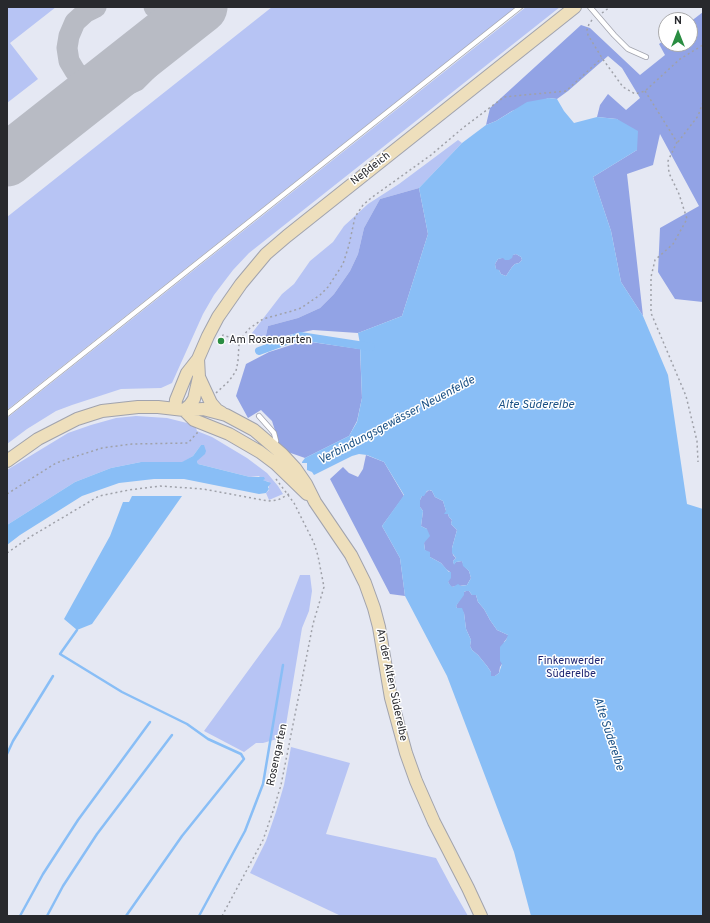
<!DOCTYPE html>
<html>
<head>
<meta charset="utf-8">
<style>
  body { margin:0 }
  #map { position:relative; width:710px; height:923px; overflow:hidden; background:#e5e8f3; font-family:Overpass,sans-serif }
  canvas { display:block }
  .frame { position:absolute; inset:0; border:8px solid #28292d; pointer-events:none }
  .north { position:absolute; left:658px; top:12px; width:40px; height:40px; box-sizing:border-box; background:#fff; border:1px solid #a9a9ab; border-radius:50%; rotate:0deg; font-size:11px; font-weight:700; line-height:16px; text-align:center; color:#28292d }
  .north::after { content:''; display:block; margin:auto; width:14px; height:18px; background:#2a8d42; clip-path:polygon(50% 0,100% 100%,50% 72%,0 100%) }
</style>
</head>
<body>
<div id="map">
<canvas width="710" height="923"></canvas>
<div class="frame"></div>
<div class="north">N</div>
</div>
<script>
const ctx = document.querySelector('canvas').getContext('2d');
ctx.lineJoin = 'round';
function paint(path, color) { ctx.fillStyle = color; ctx.fill(path, 'evenodd'); }
const shape = rows => new Path2D(rows.map(r => 'M' + r).join(''));
function stroke(path, color, width, dash) { ctx.strokeStyle = color; ctx.lineWidth = width; ctx.lineCap = dash ? 'butt' : 'round'; ctx.setLineDash(dash || []); ctx.stroke(path); }
function label(font, color, halo, rows, align = 'center') {
  ctx.font = font + ' Overpass,sans-serif'; ctx.lineWidth = 3; ctx.setLineDash([]); ctx.textBaseline = 'middle'; ctx.strokeStyle = halo; ctx.fillStyle = color; for (const [text, x, y, turn = 0] of rows) {
    ctx.save(); ctx.translate(x, y); ctx.rotate((+turn || 0) * Math.PI / 180); ctx.textAlign = isNaN(turn) ? turn : align; if (halo) ctx.strokeText(text, 0, 0); ctx.fillText(text, 0, 0); ctx.restore();
  }
}
paint(shape([
  [7,7,56,7,10,43,38,79,7,103],
  [272,7,516,7,7,410,7,217],
  [526,7,560,7,249,253,233,270,214,295,203,314,172,383,161,388,121,389,72,405,56,411,27,429,7,444,7,418],
  [458,140,462,143,419,188,380,199,364,228,358,254,350,271,334,294,320,308,298,318,268,326,265,340,249,341,252,333,282,294,294,284,310,261,333,242,344,226,368,204,399,184],
  [136,416,167,418,195,425,197,431,212,437,247,458,267,473,278,486,283,494,269,500,266,493,269,490,269,482,262,480,259,476,250,477,198,464,197,461,201,445,193,456,183,462,141,462,111,468,75,482,7,525,7,470,68,433,91,425,116,418],
  [300,575,310,575,312,591,309,611,302,628,284,737,263,743,256,743,244,752,204,731,280,627],
  [291,747,350,763,326,834,436,858,452,888,468,916,341,916,250,873,266,841,276,812,284,785]
]), '#b7c4f4');
paint(shape([
  [703,12,703,302,675,299,658,272,660,228,699,206,660,134,653,165,627,174,643,316,621,282,611,231,593,177,637,150,617,119,597,117,600,105,608,94,626,110,640,98,622,68,608,56,568,91,557,99,549,98,512,111,496,121,486,125,490,108,581,25,590,28,640,75,665,55,659,44,666,39,666,44,690,44,690,22],
  [419,188,428,234,402,316,358,333,313,330,265,340,268,326,298,318,320,308,334,294,350,271,358,254,364,228,380,199],
  [516,254,521,257,522,260,519,263,515,264,512,267,506,276,501,274,499,270,496,270,495,264,498,259],
  [304,341,360,349,362,398,357,421,349,436,305,458,285,451,279,443,272,421,261,410,248,418,236,396,246,364,269,352],
  [366,455,384,462,404,496,382,526,400,558,405,596,390,594,330,479,343,467,349,473,358,477,363,469],
  [429,490,432,491,435,497,443,501,447,514,448,514,449,517,452,520,451,524,457,530,452,548,453,555,456,558,453,561,454,564,456,562,462,561,464,566,469,571,471,578,467,585,451,587,448,582,450,572,446,569,441,563,430,557,425,550,424,543,427,529,421,526,423,511,420,507,420,500,422,496],
  [466,591,469,591,472,595,476,595,478,602,484,609,490,620,497,630,508,635,508,637,504,642,502,664,500,667,499,673,495,676,491,676,491,672,487,666,478,655,472,650,470,646,471,640,466,629,464,613,457,608,456,606,464,592]
]), '#92a3e5');
paint(shape([
  [549,98,557,99,564,111,574,123,597,117,617,119,638,131,637,150,593,177,611,231,621,282,643,316,668,375,687,504,703,509,703,916,531,916,514,852,447,676,405,596,400,558,382,526,404,495,384,462,367,455,359,454,352,456,314,475,312,472,307,470,307,463,302,463,302,462,305,458,349,436,357,422,362,398,360,344,358,333,402,316,428,234,419,188,462,143,486,125,496,121,527,102],
  [516,254,521,257,522,260,519,263,515,264,512,267,506,276,501,274,499,270,496,269,495,264,498,259,503,258,505,260,509,260,512,258,513,255],
  [430,490,432,491,435,497,443,501,446,511,444,514,448,514,449,517,452,520,451,524,457,530,452,548,452,553,456,558,453,561,454,565,456,562,462,561,463,566,469,571,471,578,467,585,461,586,458,584,453,587,451,586,448,582,451,578,451,572,449,572,441,563,430,557,430,552,425,550,424,543,430,536,427,529,421,526,423,511,420,507,420,500,422,496,424,496,427,491],
  [466,591,469,591,472,595,476,595,478,602,484,609,490,620,497,630,508,635,506,640,500,647,500,661,502,664,499,673,495,676,491,676,491,672,487,666,478,655,472,650,470,646,471,640,466,629,464,613,462,608,457,608,456,606,464,595,464,592],
  [201,445,204,445,206,451,205,454,197,461,198,464,250,477,264,477,265,479,263,480,271,483,268,487,269,489,266,493,259,494,184,479,154,479,119,483,82,496,20,535,7,545,7,525,75,482,111,468,141,462,182,462,193,456],
  [132,496,182,496,92,624,77,630,64,619,110,536,123,502,129,502]
]), '#89bef6');
stroke(shape([
  [77,630,60,654,122,692,187,724,208,739,241,754,244,759,182,836,126,916],
  [7,754,13,741,53,676],
  [20,916,43,874,78,820,150,722],
  [47,916,63,886,97,834,172,735],
  [199,916,245,831,263,784,283,665]
]), '#89bef6', 2.5);
stroke(shape([
  [259,351,300,336,371,347]
]), '#89bef6', 8);
stroke(shape([
  [96,7,86,12,75,22,69,36,67,48,69,61,75,71,86,82,99,88,114,89,123,87,136,81,149,68,159,44,179,24],
  [154,7,176,9,192,7]
]), '#b8bbc4', 21);
stroke(shape([
  [7,160,201,7]
]), '#b8bbc4', 53);
const lane = shape([
  [590,7,614,35,628,49,646,57],
  [7,414,520,7],
  [259,416,274,433,276,441,275,446]
]);
const secondary = shape([
  [199,377,211,403,217,410,222,413],
  [175,409,176,400,187,373,198,359,208,336,218,317,241,284,266,254,287,236,575,7],
  [184,410,194,420,229,434,260,452,276,464,307,494],
  [184,410,190,405,194,399,199,377,198,359],
  [7,461,38,439,77,419,102,411,138,407,158,407,184,410,203,409,226,415,254,430,282,454,295,468,306,484,315,502,351,555,365,583,374,608,379,627,391,698,406,753,416,781,434,822,468,888,481,916]
]);
stroke(lane, '#a1a3ad', 6);
stroke(secondary, '#a1a3ad', 14);
stroke(shape([
  [602,13,610,7],
  [592,20,589,24,587,30,588,35,602,58,623,87,635,94,645,91,680,59,703,45],
  [645,91,677,142,668,161,669,173,679,194,687,219,673,244,655,260,651,277,651,313,686,396,697,441,698,462],
  [678,142,698,116,703,102],
  [221,341,223,335,240,341],
  [216,393,229,381,236,371,238,361,239,344,242,337,250,328,263,319,292,311,301,308,320,295,328,287,343,264,349,245,355,217,363,205,371,198,431,155,464,127,504,97,566,91,602,58],
  [7,494,56,463,80,455,102,448,132,444,188,443,198,432],
  [7,553,30,537,99,496,129,490,160,486,203,489,268,501,278,500,289,494],
  [222,916,263,840,273,811,281,785,313,624,324,587,318,556,314,543,294,503,276,479]
]), '#9fa1a9', 1.5, [2, 3]);
stroke(lane, '#fff', 4.5);
stroke(secondary, '#eedfbc', 12);
for (const [x, y, r, color] of [
  [221,341,4,"#2a8d42"]
]) { const dot = new Path2D(); dot.arc(x, y, r, 0, 2 * Math.PI); ctx.fillStyle = color; ctx.fill(dot); stroke(dot, '#fff', 1.5); }
label('11px', '#28292d', '#fff', [
  ["Neßdeich",371,169,-38],
  ["An der Alten Süderelbe",391,685,78],
  ["Rosengarten",278,755,-78]
]);
label('11px', '#28292d', '#fff', [
  ["Am Rosengarten",229,341]
], 'left');
label('11px', '#202772', '#fff', [
  ["Finkenwerder",571,662],
  ["Süderelbe",571,675]
]);
label('italic 12px', '#1c5286', '#fff', [
  ["Alte Süderelbe",536,406],
  ["Verbindungsgewässer Neuenfelde",397,421,-28],
  ["Alte Süderelbe",608,734,72]
]);
</script>
</body>
</html>
